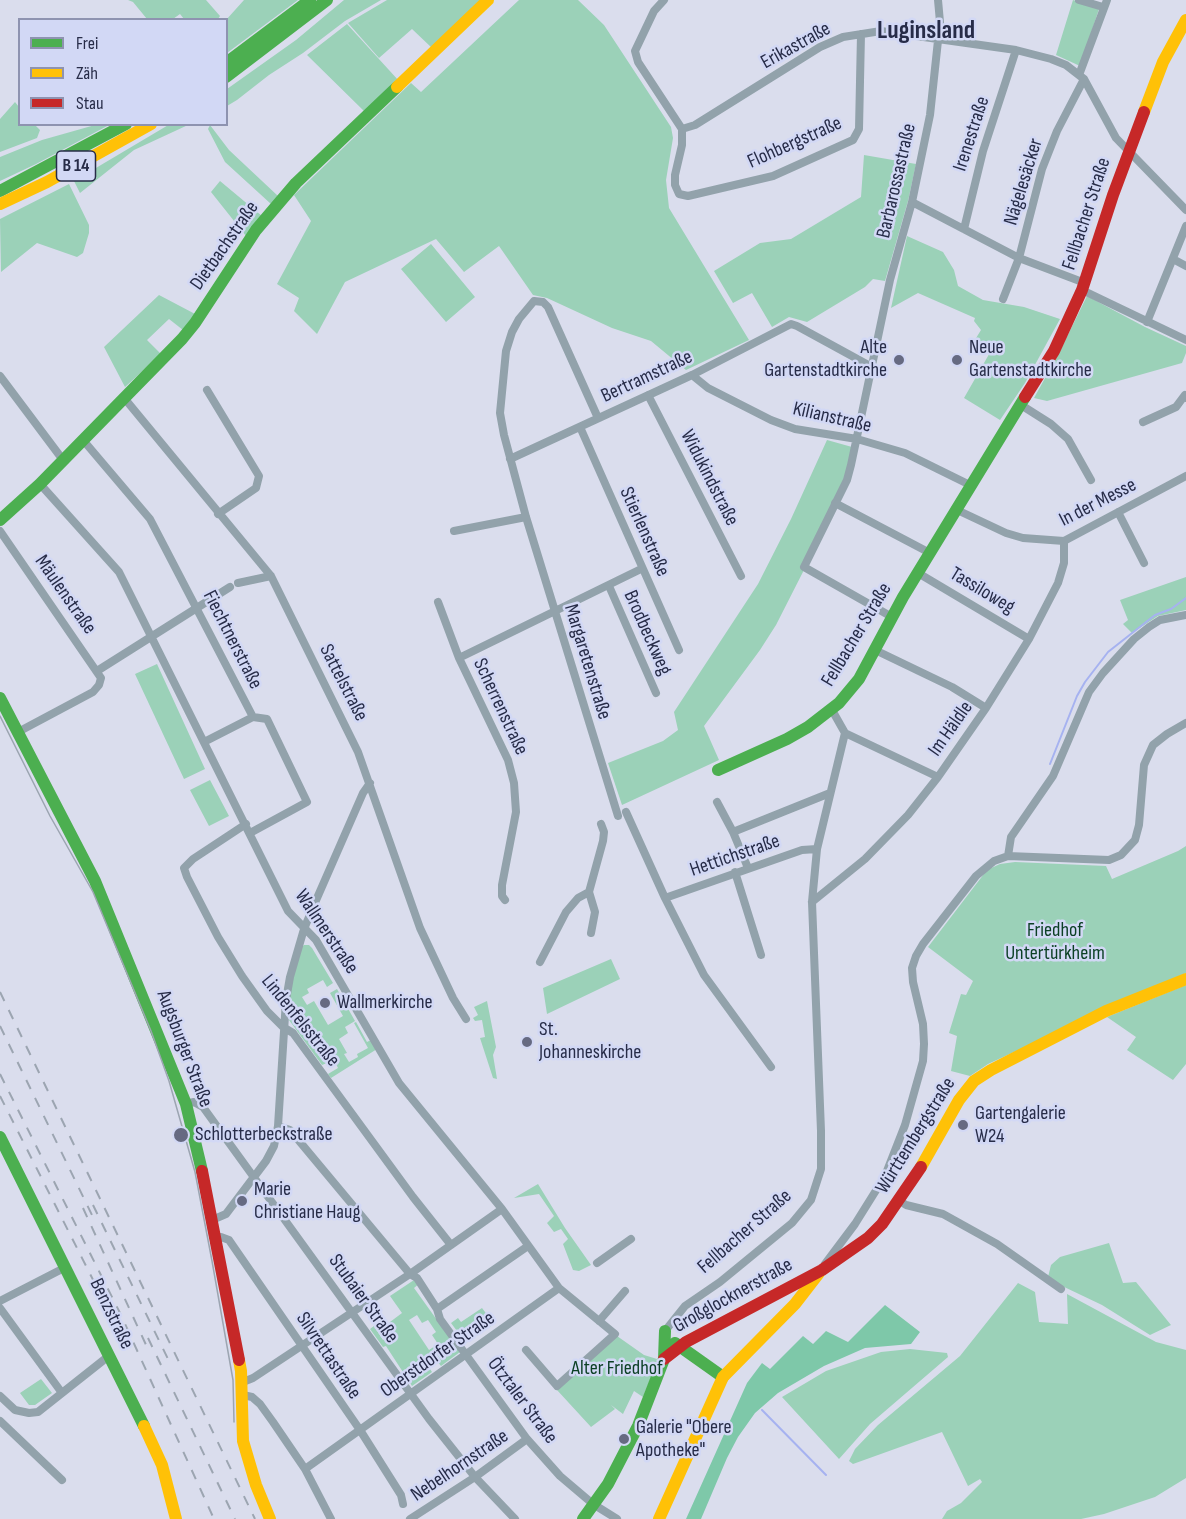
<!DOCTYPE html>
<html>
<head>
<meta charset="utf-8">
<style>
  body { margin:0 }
  #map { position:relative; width:1186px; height:1519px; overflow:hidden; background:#dadded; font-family:"Sofia Sans Condensed",sans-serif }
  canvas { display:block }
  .legend { position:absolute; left:18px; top:18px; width:210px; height:108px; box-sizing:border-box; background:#d2d8f5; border:2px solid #8e93b0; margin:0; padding:8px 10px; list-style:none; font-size:18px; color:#272c48 }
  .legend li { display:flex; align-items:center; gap:12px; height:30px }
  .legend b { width:30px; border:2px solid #8e93b0 }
</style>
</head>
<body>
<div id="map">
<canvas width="1186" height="1519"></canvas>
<ul class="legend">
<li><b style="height:8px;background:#4caf50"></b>Frei</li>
<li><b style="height:8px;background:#ffc107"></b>Zäh</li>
<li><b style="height:8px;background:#c62828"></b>Stau</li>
</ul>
</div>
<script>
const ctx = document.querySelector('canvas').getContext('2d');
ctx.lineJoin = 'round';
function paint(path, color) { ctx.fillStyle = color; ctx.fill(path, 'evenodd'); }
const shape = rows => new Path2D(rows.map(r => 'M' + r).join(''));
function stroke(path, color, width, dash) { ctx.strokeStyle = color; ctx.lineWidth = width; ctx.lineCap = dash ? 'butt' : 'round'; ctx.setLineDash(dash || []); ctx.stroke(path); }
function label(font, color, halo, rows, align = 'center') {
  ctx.font = font + ' "Sofia Sans Condensed",sans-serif'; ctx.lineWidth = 5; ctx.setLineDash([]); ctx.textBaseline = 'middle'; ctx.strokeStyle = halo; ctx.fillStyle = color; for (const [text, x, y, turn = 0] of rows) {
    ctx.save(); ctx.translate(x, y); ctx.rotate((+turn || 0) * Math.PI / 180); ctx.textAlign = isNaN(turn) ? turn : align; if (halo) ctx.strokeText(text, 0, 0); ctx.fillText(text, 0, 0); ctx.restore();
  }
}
paint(shape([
  [128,0,206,0,220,16,218,19,184,19,180,14,173,19,147,19,133,2],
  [244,0,298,0,227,53,226,20],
  [344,0,381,0,345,21,303,53,269,75,237,100,227,106,227,89,296,40],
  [387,0,481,0,432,48,412,29,379,58,348,23],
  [519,0,578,0,604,25,671,127,673,138,666,180,669,208,749,340,686,370,651,341,612,328,547,298,533,295,499,246,464,272,436,239,345,282,317,334,294,311,299,298,277,284,311,221,294,195,411,83,421,92],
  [1073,0,1099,9,1080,66,1056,55],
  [347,24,399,81,366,113,307,55],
  [15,102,19,107,20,124,35,125,40,130,37,138,0,152,0,119],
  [170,124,188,125,134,150,80,193,74,181],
  [95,125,109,125,36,164,0,181,0,157,42,140],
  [210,125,229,150,278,196,271,204,225,162,208,129],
  [864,155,916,164,908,201,885,281,873,279,865,287,807,322,789,317,772,327,752,293,733,303,714,271,760,243,791,239,861,197],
  [220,181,262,216,246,236,211,192],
  [69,184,89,225,89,233,83,253,77,257,37,243,1,272,0,219],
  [907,236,943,252,954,270,958,286,983,300,1024,307,1060,319,1025,383,1000,420,964,398,992,349,973,343,981,330,974,321,975,318,918,293,891,308],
  [431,244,475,297,446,322,401,269],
  [159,295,197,315,183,330,169,319,147,340,161,354,125,387,104,347],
  [1087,296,1145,327,1186,346,1186,353,1182,363,1047,401,1034,398,1059,353],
  [827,440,852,447,851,465,806,566,776,625,760,650,704,726,719,760,622,805,608,763,663,741,678,730,674,712,758,584,791,519],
  [1186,577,1186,610,1158,616,1132,633,1123,624,1128,620,1120,600],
  [157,664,205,769,184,779,135,674],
  [210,780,229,816,209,826,190,790],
  [1186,846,1186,973,988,1064,970,1076,951,1071,957,1036,949,1033,961,994,966,995,973,981,928,947,987,870,1000,864,1015,862,1106,866,1112,879,1178,851],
  [304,945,309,945,312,948,333,983,327,987,323,980,307,989,309,993,302,997,307,1005,314,1001,328,1025,343,1016,330,993,337,989,355,1021,345,1027,348,1033,339,1039,347,1053,344,1054,349,1062,358,1057,357,1054,368,1048,354,1023,356,1022,367,1042,371,1040,377,1049,331,1078,328,1074,338,1068,334,1060,322,1065,289,1020,289,993,301,948],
  [611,959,620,979,547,1014,543,988],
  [1186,985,1186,1064,1173,1080,1127,1050,1136,1037,1107,1017],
  [487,1001,496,1047,493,1055,497,1079,493,1078,480,1038,485,1037,482,1020,475,1021,473,1018,478,1015,474,1007],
  [538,1184,565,1228,591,1265,579,1271,573,1270,563,1244,568,1239,561,1229,554,1232,547,1223,554,1216,539,1194,514,1198],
  [1109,1243,1123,1283,1136,1282,1171,1325,1150,1335,1102,1305,1060,1285,1048,1277,1051,1265,1060,1257],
  [417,1278,420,1283,414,1288,460,1352,441,1366,436,1360,428,1366,432,1372,412,1386,386,1346,383,1347,370,1329,374,1326,383,1340,392,1335,386,1325,402,1313,390,1296],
  [417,1315,422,1323,428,1320,436,1332,432,1335,438,1344,429,1350,409,1320],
  [1018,1283,1035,1292,1039,1322,1068,1324,1067,1294,1156,1342,1186,1350,1186,1478,1155,1497,1104,1514,1081,1519,942,1519,947,1511,961,1503,982,1482,980,1479,968,1486,942,1432,853,1464,849,1461,855,1449,878,1425,960,1356],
  [482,1308,494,1324,466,1343,451,1323,458,1318,461,1322],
  [617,1336,644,1355,657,1359,654,1370,643,1397,634,1391,623,1414,611,1405,615,1409,591,1427,557,1390],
  [910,1349,947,1353,948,1357,870,1424,839,1459,782,1397,826,1371,881,1352],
  [41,1379,52,1393,35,1405,29,1405,20,1393]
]), '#9bd1b8');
paint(shape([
  [885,1305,920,1332,911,1344,865,1348,824,1366,778,1393,755,1413,738,1437,727,1458,701,1519,686,1519,747,1383,762,1363,770,1369,803,1336,813,1344,826,1331,848,1342]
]), '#7ec8a9');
stroke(shape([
  [1050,764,1077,696,1085,682,1108,652,1155,615,1171,609,1186,598],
  [762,1410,826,1475]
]), '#a6b2f0', 2);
stroke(shape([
  [664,0,654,11,635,51,638,62,682,129],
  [1079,0,1103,7],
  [1079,75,1107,0],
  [682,129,695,125,820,47,843,37,881,31,1016,50,1051,59,1066,65,1084,79,1116,138,1186,210],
  [682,129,682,145,675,175,675,185,679,194,688,196,773,176,853,140,859,129,861,34],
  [912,202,1019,258,1085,283],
  [964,229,983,151,1016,50],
  [1173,259,1186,266],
  [1082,290,1186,340],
  [1003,299,1019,258,1042,169,1057,131,1084,79],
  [1147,322,1186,226],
  [692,375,708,388,771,420,795,429,857,439,905,453,970,485],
  [0,376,63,460],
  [207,390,259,476,256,488,218,514],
  [648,395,741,576],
  [125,399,271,576,358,752,420,928,453,998,466,1019],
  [1021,405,1051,424,1068,439,1091,480],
  [598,418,548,307,543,302,534,301,519,319,512,332,506,351,500,413,504,435,526,517,618,816],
  [1143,422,1176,407,1185,395,1186,398],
  [580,427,679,650],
  [83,440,150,519,253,717,267,719,307,802,250,833],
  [510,459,692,375,791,324,797,326,872,367],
  [40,484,119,572,288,911,316,940,399,1083,502,1209,559,1288,615,1334,557,1386,526,1350],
  [835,503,930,553],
  [955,509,1006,533,1023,538,1064,541,1186,476],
  [1118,512,1144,563],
  [0,531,101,678,99,685,93,692,18,732],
  [454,531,526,517],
  [918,573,1029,639],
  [238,583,271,576],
  [609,586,656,693],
  [438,602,459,658,508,760,514,783,516,812,502,885,502,896,505,900],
  [892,617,804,567,847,480,851,465,890,280,912,202,930,115,940,22,938,0],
  [875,650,952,687,986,708],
  [459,658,641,569],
  [97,671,230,587],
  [845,733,938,777],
  [204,742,253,717],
  [717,802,733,832,748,868],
  [626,812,665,898,704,975,771,1067],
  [246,824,193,859,184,868,187,877,218,937,242,976,267,1011,283,1027,293,1033,413,1197,451,1245],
  [733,832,830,793],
  [1008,856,1011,837,1053,776,1089,692,1103,673,1134,639,1149,627,1160,620,1186,615],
  [735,872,761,955],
  [589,892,595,912,591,933],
  [665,898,802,850,817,849],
  [812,902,865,859,908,815,938,777,986,708,1029,639,1058,583,1064,563,1064,541],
  [540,962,566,912,578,898,589,892,603,841,604,832,601,824],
  [186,1104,194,1102,203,1107,429,1419,475,1477,515,1519],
  [278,1126,290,1130,410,1274,417,1278,437,1309,440,1319,527,1439,560,1476,593,1504,617,1519],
  [900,1201,906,1205,943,1214,997,1244,1061,1289],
  [212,1220,226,1214,266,1161,274,1146,278,1126,286,1000,290,977,304,929,314,905,363,793,370,783],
  [215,1238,221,1237,229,1240,360,1430,401,1495,403,1504],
  [597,1263,631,1239],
  [825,1264,855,1224,885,1176,905,1125,923,1061,924,1044,923,1024,913,982,912,968,916,956,923,944,976,876,994,861,1008,856,1109,860,1121,855,1135,840,1139,825,1144,765,1153,745,1167,734,1186,723],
  [0,1301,66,1267],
  [0,1308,62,1393],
  [437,1309,528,1246],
  [599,1321,625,1291],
  [665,1331,685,1306,720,1282,792,1223,811,1200,821,1169,821,1131,812,902,817,849,845,733,832,710],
  [243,1382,253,1378,410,1274,502,1209],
  [243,1395,252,1397,260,1404,273,1422,305,1469,331,1519],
  [0,1396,15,1410,29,1413,38,1412,110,1355],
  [0,1421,62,1480],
  [305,1469,559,1288],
  [410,1519,475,1477,527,1439]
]), '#92a2ab', 8);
stroke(shape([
  [226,63,310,0],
  [226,77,327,0],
  [0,191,126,124],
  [0,520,40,484,182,339,195,323,256,230,296,183,397,87],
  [0,698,95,881,186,1104,202,1171],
  [718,770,787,739,808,727,839,703,859,679,903,597,1025,397],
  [0,1137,144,1426],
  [675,1343,723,1377],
  [583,1519,608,1484,638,1426,664,1359,665,1331]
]), '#4caf50', 12);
stroke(shape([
  [397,87,488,0],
  [1144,112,1163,62,1186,20],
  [0,204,47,182,151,124],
  [921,1167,959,1100,974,1081,991,1070,1106,1011,1186,979],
  [239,1360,241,1371,243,1441,256,1485,270,1519],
  [144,1426,162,1465,176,1519],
  [659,1519,723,1377,795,1304,819,1273]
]), '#ffc107', 12);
stroke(shape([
  [1025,397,1054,351,1082,290,1113,195,1144,112],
  [202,1171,239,1360],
  [664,1359,686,1342,822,1270,868,1238,882,1224,921,1167]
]), '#c62828', 12);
stroke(shape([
  [0,716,50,816,93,892,151,1031,169,1081,195,1172,212,1261,233,1380,234,1422]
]), '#9ca5b1', 1.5);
stroke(shape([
  [0,992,255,1519],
  [0,1026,92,1215],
  [0,1074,120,1313,214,1519],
  [0,1096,122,1337],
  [93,1205,169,1361],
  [83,1208,147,1347],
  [148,1338,235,1519]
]), '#9ca5b1', 2, [10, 10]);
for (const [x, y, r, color] of [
  [899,360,6,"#666a82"],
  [957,360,6,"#666a82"],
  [325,1003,6,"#666a82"],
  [527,1042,6,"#666a82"],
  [963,1125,6,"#666a82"],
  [181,1135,8,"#666a82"],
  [242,1201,6,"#666a82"],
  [624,1439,6,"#666a82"]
]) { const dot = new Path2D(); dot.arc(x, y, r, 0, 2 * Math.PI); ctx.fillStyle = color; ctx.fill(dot); stroke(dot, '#d2d8f5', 2); }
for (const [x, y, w] of [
  [76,166,39]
]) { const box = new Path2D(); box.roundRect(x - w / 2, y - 15, w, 30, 4.5); ctx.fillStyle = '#d2d8f5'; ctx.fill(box); stroke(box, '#272c48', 1.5); }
label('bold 18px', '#272c48', null, [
  ["B 14",76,166]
]);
label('20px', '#272c48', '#d2d8f5', [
  ["Erikastraße",796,46,-29],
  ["Irenestraße",972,134,-72],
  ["Flohbergstraße",795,143,-24],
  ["Barbarossastraße",897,181,-77],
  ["Nägelesäcker",1024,182,-73],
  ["Fellbacher Straße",1087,214,-72],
  ["Dietbachstraße",225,246,-55],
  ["Bertramstraße",647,377,-25],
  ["Kilianstraße",832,418,13],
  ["Widukindstraße",709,478,63],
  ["In der Messe",1098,503,-27],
  ["Stierlenstraße",644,532,66],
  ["Tassiloweg",982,591,31],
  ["Mäulenstraße",65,595,55],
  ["Brodbeckweg",647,633,66],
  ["Fellbacher Straße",857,635,-59],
  ["Fiechtnerstraße",232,640,63],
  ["Margaretenstraße",587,662,73],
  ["Sattelstraße",343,683,63],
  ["Scherrenstraße",500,707,65],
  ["Im Häldle",951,729,-55],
  ["Hettichstraße",735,856,-19],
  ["Wallmerstraße",326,932,56],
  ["Lindenfelsstraße",300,1021,51],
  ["Augsburger Straße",184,1049,69],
  ["Württembergstraße",916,1136,-58],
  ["Fellbacher Straße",745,1232,-41],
  ["Großglocknerstraße",733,1296,-29],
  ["Stubaier Straße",363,1299,54],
  ["Benzstraße",111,1314,64],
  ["Oberstdorfer Straße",438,1355,-35],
  ["Silvrettastraße",328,1356,56],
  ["Ötztaler Straße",522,1401,53],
  ["Nebelhornstraße",460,1466,-34]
]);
label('20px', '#272c48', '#d2d8f5', [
  ["Alte",887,348,"right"],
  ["Gartenstadtkirche",887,371,"right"],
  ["Neue",969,348],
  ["Gartenstadtkirche",969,371],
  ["Wallmerkirche",337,1003],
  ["St.",539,1030],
  ["Johanneskirche",539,1053],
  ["Gartengalerie",975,1114],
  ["W24",975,1137],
  ["Schlotterbeckstraße",195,1135],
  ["Marie",254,1190],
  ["Christiane Haug",254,1213],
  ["Galerie \"Obere",636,1428],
  ["Apotheke\"",636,1451]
], 'left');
label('20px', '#0c4025', '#d2d8f5', [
  ["Friedhof",1055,931],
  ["Untertürkheim",1055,954],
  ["Alter Friedhof",617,1369]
]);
label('bold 26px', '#272c48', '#d2d8f5', [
  ["Luginsland",926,31]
]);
</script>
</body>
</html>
